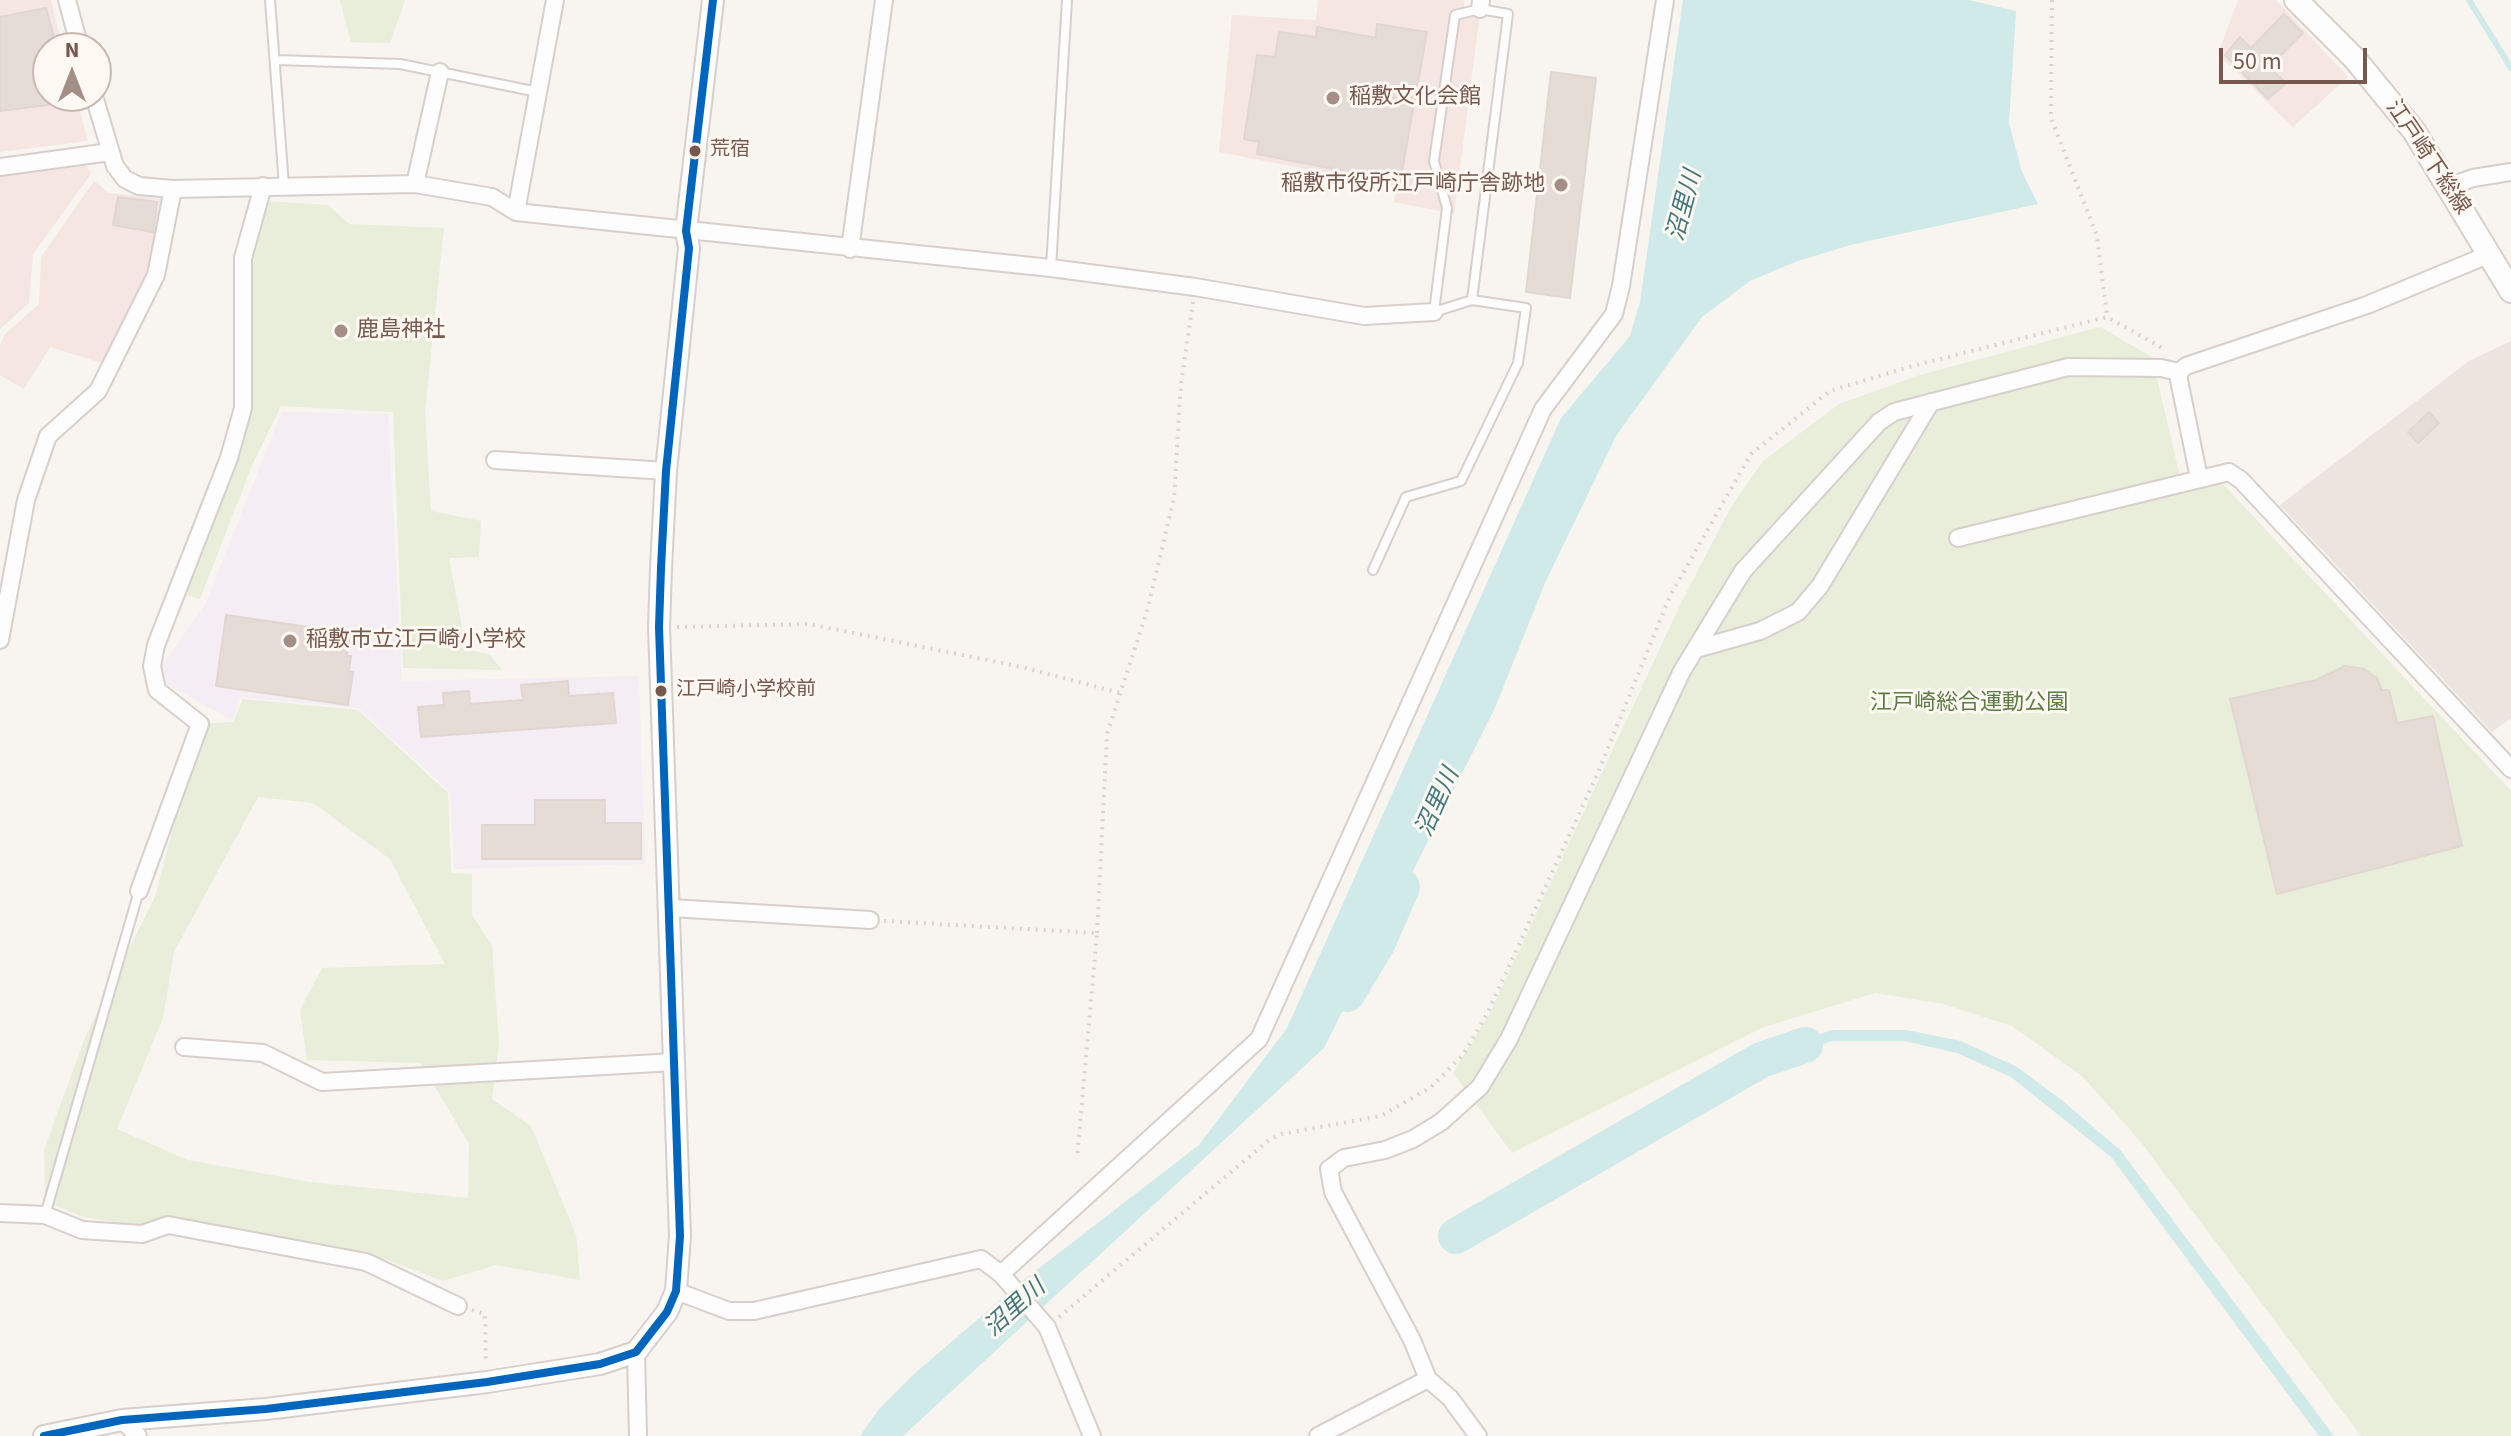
<!DOCTYPE html>
<html>
<head>
<meta charset="utf-8">
<style>
  body { margin:0 }
  #map { position:relative; width:2511px; height:1436px; overflow:hidden; background:#f8f4ef; font-family:"Source Sans 3",sans-serif }
  canvas { display:block }
  .north { position:absolute; left:32px; top:32px; width:80px; height:80px; box-sizing:border-box; background:#fef8f2; border:2px solid #c8b8b0; border-radius:50%; rotate:0deg; font-size:22px; font-weight:700; line-height:32px; text-align:center; color:#77584e }
  .north::after { content:''; display:block; margin:auto; width:28px; height:36px; background:#a48f86; clip-path:polygon(50% 0,100% 100%,50% 72%,0 100%) }
  .scale { position:absolute; left:2219px; top:48px; width:148px; height:36px; box-sizing:border-box; border:4px solid #77584e; border-top:0; padding-left:10px; font-size:24px; line-height:28px; white-space:nowrap; color:#77584e; -webkit-text-stroke:6px #fef8f2; paint-order:stroke }
</style>
</head>
<body>
<div id="map">
<canvas width="2511" height="1436"></canvas>
<div class="north">N</div>
<div class="scale">50 m</div>
</div>
<script>
const ctx = document.querySelector('canvas').getContext('2d');
ctx.lineJoin = 'round';
function paint(path, color) { ctx.fillStyle = color; ctx.fill(path, 'evenodd'); }
const shape = rows => new Path2D(rows.map(r => 'M' + r).join(''));
function stroke(path, color, width, dash) { ctx.strokeStyle = color; ctx.lineWidth = width; ctx.lineCap = dash ? 'butt' : 'round'; ctx.setLineDash(dash || []); ctx.stroke(path); }
function label(font, color, halo, rows, align = 'center') {
  ctx.font = font + ' "Source Sans 3","Noto Sans JP",sans-serif'; ctx.lineWidth = 6; ctx.setLineDash([]); ctx.textBaseline = 'middle'; ctx.strokeStyle = halo; ctx.fillStyle = color; for (const [text, x, y, turn = 0] of rows) {
    ctx.save(); ctx.translate(x, y); ctx.rotate((+turn || 0) * Math.PI / 180); ctx.textAlign = isNaN(turn) ? turn : align; if (halo) ctx.strokeText(text, 0, 0); ctx.fillText(text, 0, 0); ctx.restore();
  }
}
paint(shape([
  [0,0,51,0,63,48,48,48,48,96,76,96,88,141,0,152],
  [1318,0,1464,0,1464,10,1480,13,1454,214,1394,202,1396,187,1219,152,1232,15,1316,20],
  [2238,0,2276,0,2348,77,2293,127,2218,54],
  [84,160,91,174,33,254,29,303,0,329,0,174],
  [94,181,109,193,163,199,159,252,105,364,50,347,24,389,0,375,0,345,5,334,39,304,41,257]
]), '#f5e6e1');
paint(shape([
  [2511,341,2511,718,2492,732,2280,505,2469,361]
]), '#ebe4df');
paint(shape([
  [282,412,388,414,402,681,639,676,645,864,454,869,450,792,358,708,241,697,232,720,154,677,205,605]
]), '#f4edf4');
paint(shape([
  [340,0,405,0,390,43,351,42],
  [265,201,328,205,349,224,444,228,425,412,431,511,481,521,479,557,449,558,466,649,490,655,502,670,403,668,393,412,281,406,253,463,200,599,180,593,236,441,251,254],
  [2100,327,2152,357,2183,490,2220,481,2511,791,2511,1436,2361,1436,2140,1141,2082,1076,2012,1026,1943,1004,1875,993,1764,1027,1512,1153,1453,1073,1489,1015,1682,601,1731,507,1763,461,1839,404,1920,375],
  [243,699,358,710,448,793,451,873,472,874,472,915,492,945,499,1043,492,1099,531,1126,576,1235,580,1280,496,1265,443,1281,382,1258,163,1217,137,1226,83,1217,45,1201,44,1150,86,1035,155,897,200,724,233,722],
  [258,797,313,803,390,859,445,964,322,968,300,1010,307,1060,421,1063,469,1144,468,1198,310,1182,188,1160,117,1129,163,1018,174,952]
]), '#e8eeda');
paint(shape([
  [1683,0,1969,0,2016,11,2009,123,2022,172,2038,204,1850,245,1795,262,1750,281,1702,317,1616,436,1545,583,1495,708,1324,1048,903,1436,860,1436,879,1409,915,1373,1025,1279,1199,1145,1287,1028,1561,418,1630,336,1640,302],
  [1832,1030,1907,1030,1961,1041,2017,1067,2063,1101,2121,1151,2334,1436,2319,1436,2111,1157,2011,1077,1957,1053,1904,1041,1832,1041,1762,1066,1761,1054]
]), '#d0eae9');
stroke(shape([
  [2469,0,2511,68]
]), '#d0eae9', 6);
stroke(shape([
  [1347,994,1377,944,1402,887],
  [1456,1236,1761,1060,1805,1045]
]), '#d0eae9', 36);
const building = shape([
  [46,8,57,48,48,48,48,105,0,111,0,17,46,8],
  [2284,14,2303,33,2269,67,2286,83,2268,99,2225,55,2240,37,2251,48,2284,14],
  [1377,24,1427,32,1400,182,1257,154,1259,142,1244,139,1257,55,1275,57,1279,32,1316,37,1317,27,1376,38,1377,24],
  [1551,72,1596,78,1570,298,1526,292,1551,72],
  [118,197,157,202,153,232,113,225,118,197],
  [2429,412,2439,423,2418,443,2408,432,2429,412],
  [226,615,350,633,347,656,351,656,349,672,353,672,348,705,216,686,226,615],
  [2345,666,2364,669,2377,678,2382,690,2389,690,2397,723,2433,716,2462,846,2277,894,2230,699,2316,680,2345,666],
  [568,681,569,696,613,693,616,723,421,737,418,707,444,705,443,693,469,691,470,704,523,700,521,685,568,681],
  [535,800,605,800,605,823,641,823,641,859,482,859,482,825,535,825,535,800]
]);
paint(building, '#e5dcd6');
stroke(building, '#e1d6d1', 2);
const service = shape([
  [270,0,284,186],
  [1480,9,1508,14,1472,300,1434,312,1447,208,1434,161,1455,15,1480,9],
  [276,60,400,64,538,92],
  [1051,268,1067,0],
  [1373,570,1406,497,1461,481,1518,363,1526,308,1472,300],
  [45,1215,139,891]
]);
const minor = shape([
  [67,0,80,48],
  [1480,9,1481,0],
  [94,96,115,166,125,179,139,186,173,189,415,184,492,197,516,212,1051,268,1195,287,1364,316,1434,312],
  [0,167,110,152],
  [415,184,440,72],
  [2450,186,2473,178,2511,172],
  [516,212,555,0],
  [850,249,884,0],
  [495,460,666,471],
  [2199,478,2179,380,2179,372,2186,366,2367,305,2490,254],
  [1958,538,2229,472,2241,480,2511,769],
  [0,640,26,500,48,436,98,391,156,275,173,189],
  [1696,649,1760,631,1798,612,1820,586,1931,402],
  [139,891,200,724,157,690,152,666,156,645,229,458,243,408,243,258,263,186],
  [671,908,870,920],
  [184,1047,263,1053,322,1082,675,1062],
  [0,1213,45,1215,82,1230,142,1234,168,1225,366,1262,458,1306],
  [1001,1274,1259,1039,1543,409,1614,314,1621,286,1665,0],
  [676,1291,729,1311,754,1311,981,1259,1001,1274,1047,1327,1092,1436],
  [636,1352,638,1436],
  [122,1420,138,1436],
  [1318,1436,1428,1379],
  [1478,1436,1450,1398,1428,1379,1412,1340,1333,1192,1329,1169,1344,1158,1385,1150,1413,1139,1441,1122,1480,1087,1509,1039,1682,671,1743,571,1879,422,1894,412,2068,367,2161,368,2179,372]
]);
const tertiary = shape([
  [44,1436,122,1420,266,1409,487,1382,600,1364,636,1352,667,1312,676,1291,680,1236,659,627,661,568,666,471,689,248,686,231,713,0]
]);
const secondary = shape([
  [2296,0,2354,58,2414,131,2511,291]
]);
stroke(service, '#d7cfcc', 12);
stroke(minor, '#d7cfcc', 20);
stroke(tertiary, '#d7cfcc', 24);
stroke(secondary, '#d8cfcb', 26);
stroke(shape([
  [2052,0,2051,118,2097,236,2107,316],
  [677,627,809,624,1022,667,1120,693],
  [884,921,1097,933,1077,1159],
  [1097,933,1107,734,1147,611,1174,498,1181,383,1193,302],
  [472,1310,485,1314,486,1363],
  [1059,1317,1269,1140,1282,1134,1381,1116,1431,1087,1463,1055,1487,1014,1597,775,1670,596,1751,454,1830,391,1912,366,2107,317,2166,350]
]), '#dad2d0', 4, [2, 6]);
stroke(service, '#fefdfd', 8);
stroke(minor, '#fefdfd', 16);
stroke(tertiary, '#fefdfd', 20);
stroke(secondary, '#fefdfd', 22);
stroke(shape([
  [44,1436,122,1420,266,1409,487,1382,600,1364,636,1352,667,1312,676,1291,680,1236,659,627,661,568,666,471,689,248,686,231,713,0]
]), '#0065bd', 8);
for (const [x, y, r, color] of [
  [1333,98,8,"#a48f86"],
  [695,151,7,"#77584e"],
  [1561,185,8,"#a48f86"],
  [341,331,8,"#a48f86"],
  [290,641,8,"#a48f86"],
  [661,691,7,"#77584e"]
]) { const dot = new Path2D(); dot.arc(x, y, r, 0, 2 * Math.PI); ctx.fillStyle = color; ctx.fill(dot); stroke(dot, '#fef8f2', 3); }
label('20px', '#77584e', '#fef8f2', [
  ["荒宿",710,151],
  ["江戸崎小学校前",676,691]
], 'left');
label('22px', '#77584e', '#fef8f2', [
  ["稲敷文化会館",1349,98],
  ["稲敷市役所江戸崎庁舎跡地",1545,185,"right"],
  ["鹿島神社",357,331],
  ["稲敷市立江戸崎小学校",306,641]
], 'left');
label('22px', '#77584e', '#fef8f2', [
  ["江戸崎下総線",2427,158,56]
]);
label('22px', '#5c7c46', '#fef8f2', [
  ["江戸崎総合運動公園",1969,704]
]);
label('italic 24px', '#42787c', '#fef8f2', [
  ["沼里川",1686,206,-75],
  ["沼里川",1439,803,-66],
  ["沼里川",1016,1309,-42]
]);
</script>
</body>
</html>
